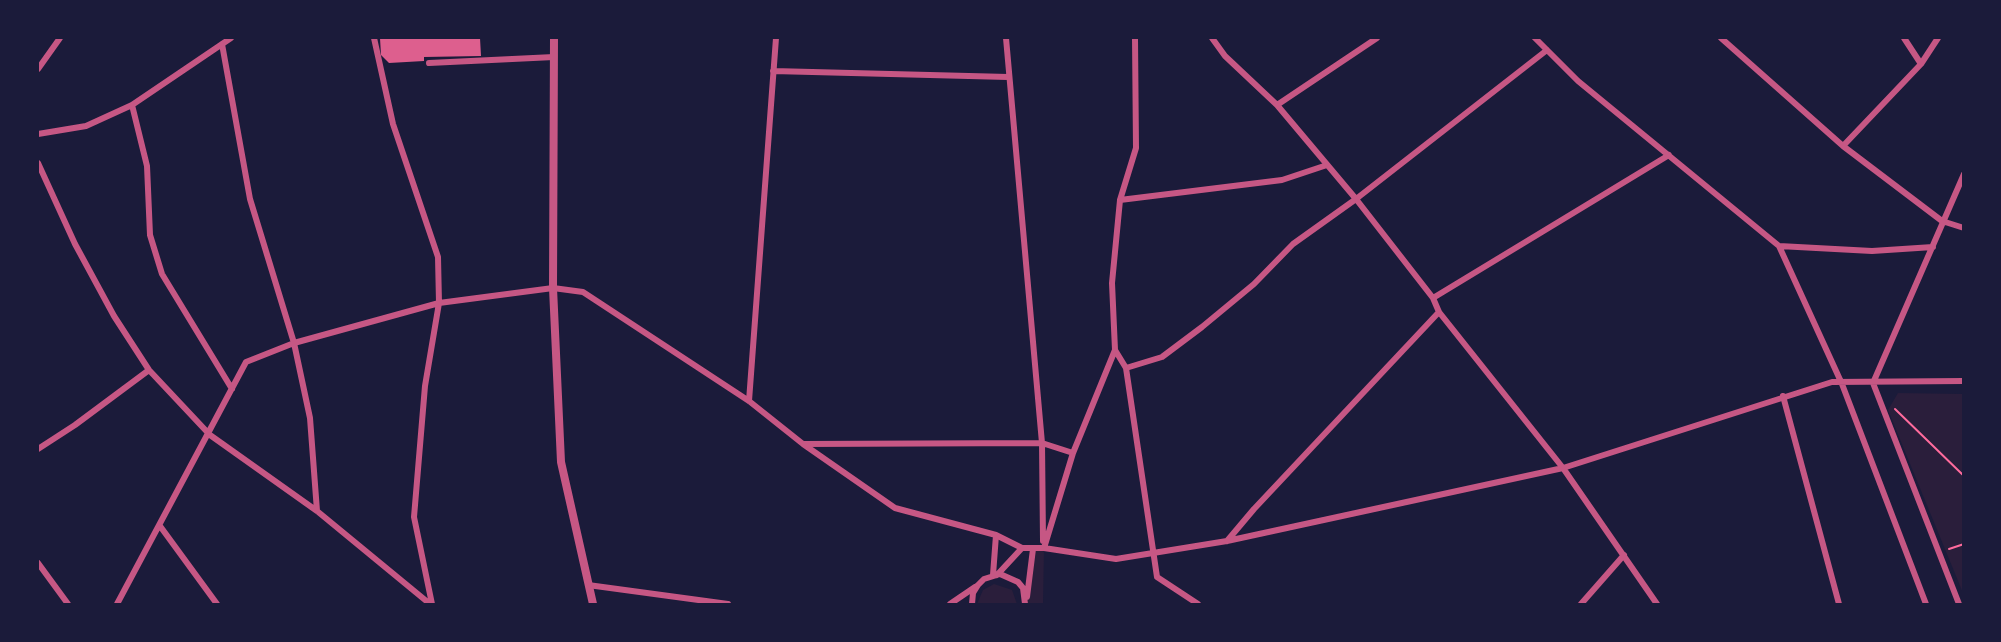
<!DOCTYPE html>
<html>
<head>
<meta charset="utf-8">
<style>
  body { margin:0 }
  #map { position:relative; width:2001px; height:642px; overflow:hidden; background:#1b1b3a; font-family:"Fira Sans Condensed",sans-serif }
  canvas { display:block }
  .frame { position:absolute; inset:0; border:39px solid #1b1b3a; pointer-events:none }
</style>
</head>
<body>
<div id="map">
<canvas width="2001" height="642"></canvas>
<div class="frame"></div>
</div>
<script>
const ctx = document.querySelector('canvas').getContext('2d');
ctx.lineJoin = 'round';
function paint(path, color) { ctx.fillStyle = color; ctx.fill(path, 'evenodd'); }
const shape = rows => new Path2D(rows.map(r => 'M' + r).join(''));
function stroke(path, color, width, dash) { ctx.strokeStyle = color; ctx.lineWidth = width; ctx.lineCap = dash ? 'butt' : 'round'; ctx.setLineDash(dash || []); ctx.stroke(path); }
paint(shape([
  [1898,393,1963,394,1963,593,1888,410],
  [1044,548,1043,604,1025,604,1033,549],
  [994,584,1012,590,1017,604,977,604,983,590]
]), '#2a1e3b');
paint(shape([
  [380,38,480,38,481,56,424,57,424,61,389,63,381,55]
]), '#dd5f8e');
stroke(shape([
  [1895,409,1964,476],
  [1949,549,1964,544]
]), '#ff6b9d', 2);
stroke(shape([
  [374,38,393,124,438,257,439,303,425,386,414,517,432,604],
  [1006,38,1042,443,1043,541],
  [1212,38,1225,56,1277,105,1356,199,1433,298,1439,312,1563,468,1657,604],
  [1535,38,1578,81,1779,246,1842,384,1926,604],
  [1721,38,1843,146,1942,221,1964,228],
  [1904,38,1921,64],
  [222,44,250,199,294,343,310,418,317,511],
  [429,63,554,57],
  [38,69,60,38],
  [773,71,1008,77],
  [132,105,147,166,150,235,162,274,232,389],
  [1277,105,1377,38],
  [38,134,86,126,132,105,231,38],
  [1843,146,1921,64,1938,38],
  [38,163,75,244,114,316,149,370,210,435,317,511,430,604],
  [1120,200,1282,180,1327,165],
  [1779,246,1872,251,1933,247],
  [1433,298,1669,155],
  [1115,350,1126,368,1157,577,1198,604],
  [1126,368,1162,357,1202,327,1254,284,1293,244,1356,199,1547,50],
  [1783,396,1839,604],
  [749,401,776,38],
  [804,444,1042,443,1073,453],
  [38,449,75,425,149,370],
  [160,526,217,604],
  [1227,541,1254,509,1439,312],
  [1044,548,1073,453,1115,350,1112,283,1120,200,1136,148,1135,38],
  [38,563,68,604],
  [993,575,996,535],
  [997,575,1022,548],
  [588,585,728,604],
  [1027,597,1033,549],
  [117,604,246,362,294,343,439,303,553,288,583,292,749,401,803,444,895,508,996,535,1022,548,1044,548,1116,559,1227,541,1563,468,1832,382,1964,381],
  [950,604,975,587],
  [972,604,973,593,978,585,984,579,1000,574,1018,582,1023,588,1025,604],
  [1581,604,1624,555],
  [1959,604,1873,383,1964,174]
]), '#c65784', 6);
stroke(shape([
  [554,38,553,288,561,462,593,604]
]), '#c65784', 8);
</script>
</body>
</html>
